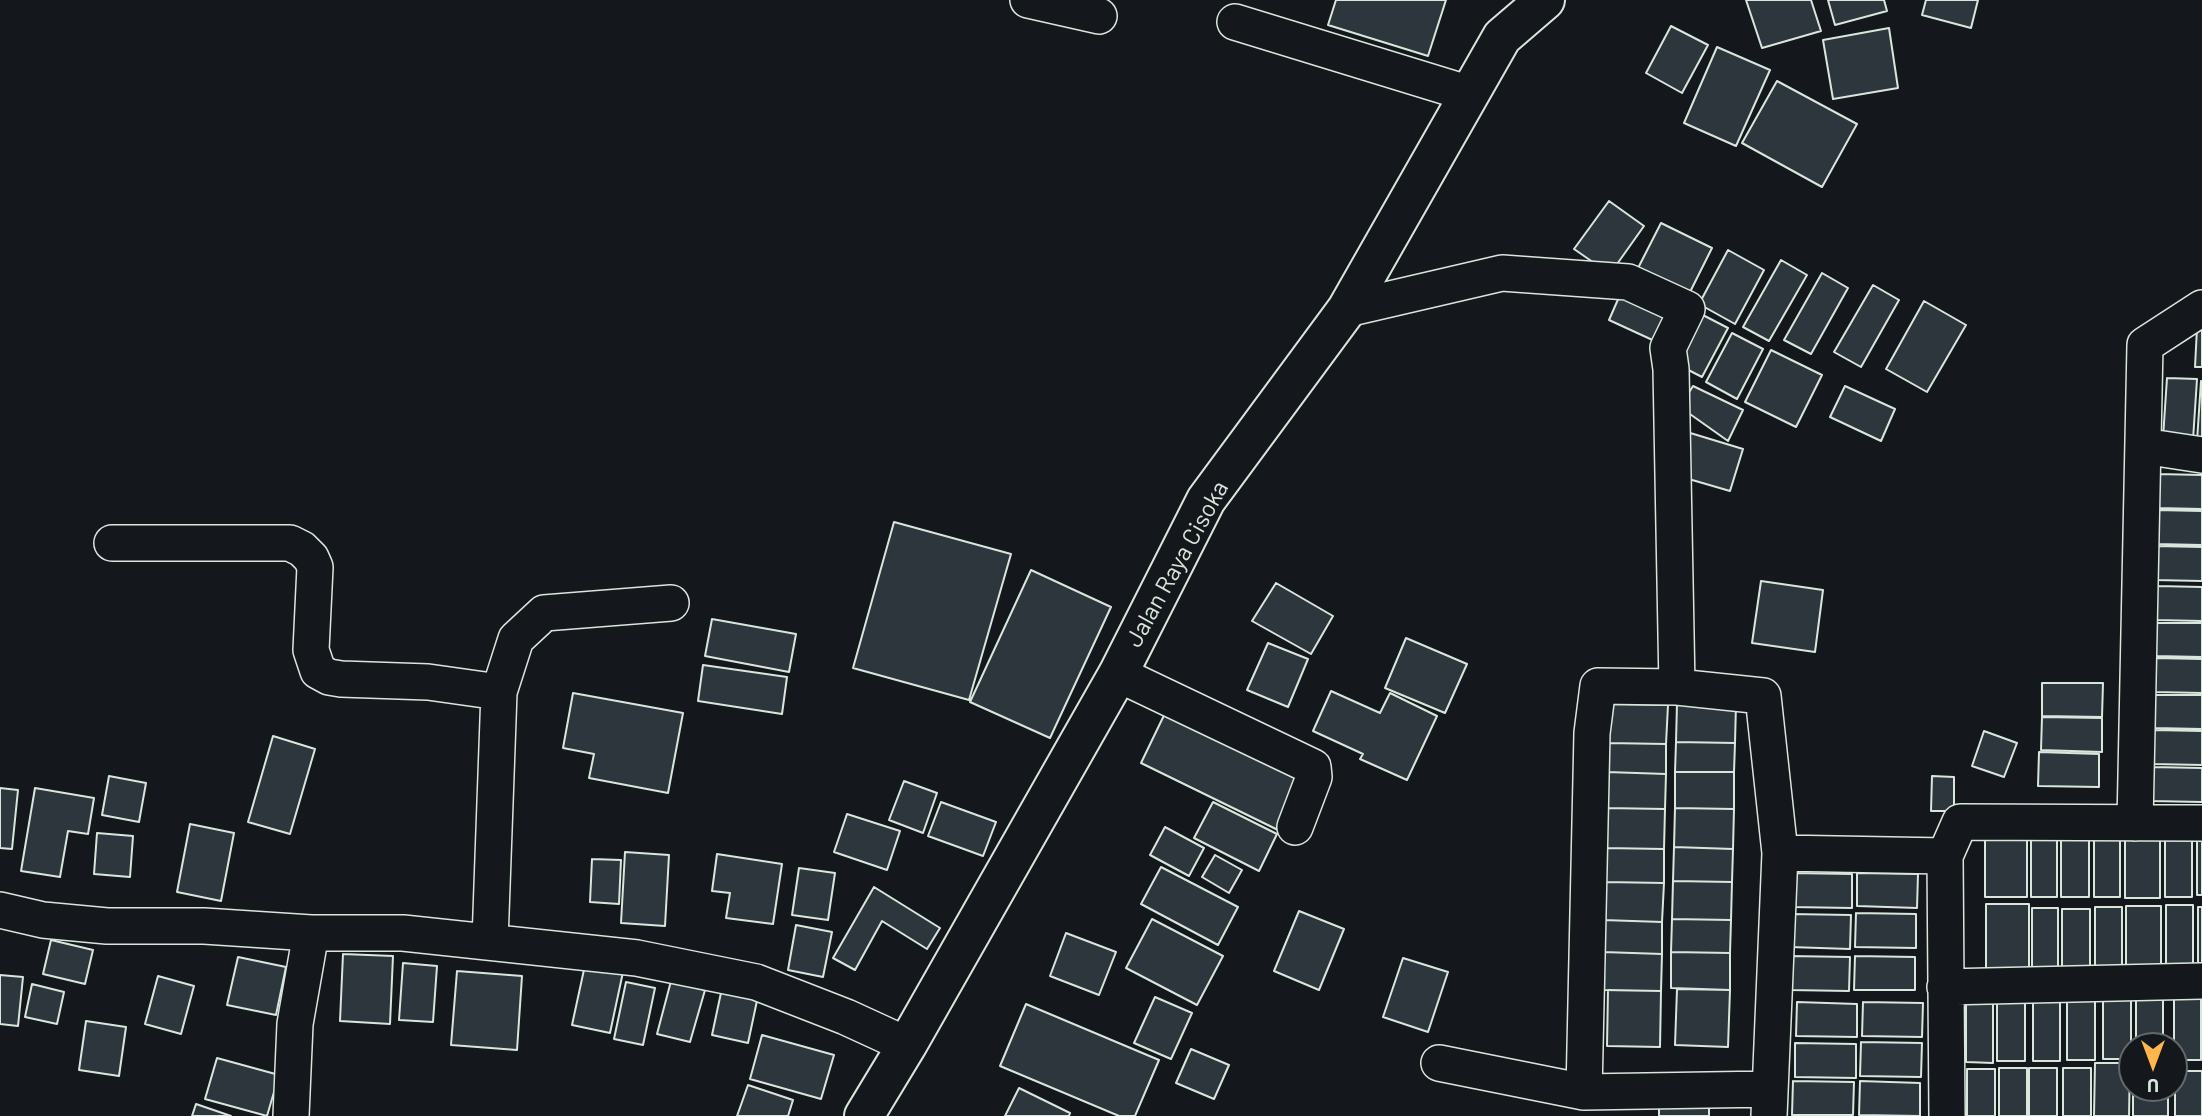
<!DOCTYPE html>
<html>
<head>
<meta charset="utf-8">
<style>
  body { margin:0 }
  #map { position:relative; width:2202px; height:1116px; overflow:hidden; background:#14181c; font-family:Barlow,sans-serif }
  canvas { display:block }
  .north { position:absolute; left:2118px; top:1032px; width:70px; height:70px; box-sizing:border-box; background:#14181c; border:2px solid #626a69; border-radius:50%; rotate:180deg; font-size:19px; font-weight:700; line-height:28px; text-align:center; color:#d8e6dc }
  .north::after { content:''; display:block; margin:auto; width:24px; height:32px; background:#ffb74d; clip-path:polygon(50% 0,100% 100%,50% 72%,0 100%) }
</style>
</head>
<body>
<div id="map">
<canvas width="2202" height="1116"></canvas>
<div class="north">U</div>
</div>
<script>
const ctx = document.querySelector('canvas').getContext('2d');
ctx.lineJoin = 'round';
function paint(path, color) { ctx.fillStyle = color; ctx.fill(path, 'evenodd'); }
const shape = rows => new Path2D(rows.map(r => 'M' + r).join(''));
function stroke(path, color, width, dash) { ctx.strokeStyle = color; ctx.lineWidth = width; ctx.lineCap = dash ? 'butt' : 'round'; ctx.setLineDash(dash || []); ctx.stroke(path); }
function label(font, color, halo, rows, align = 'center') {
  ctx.font = font + ' Barlow,sans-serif'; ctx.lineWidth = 5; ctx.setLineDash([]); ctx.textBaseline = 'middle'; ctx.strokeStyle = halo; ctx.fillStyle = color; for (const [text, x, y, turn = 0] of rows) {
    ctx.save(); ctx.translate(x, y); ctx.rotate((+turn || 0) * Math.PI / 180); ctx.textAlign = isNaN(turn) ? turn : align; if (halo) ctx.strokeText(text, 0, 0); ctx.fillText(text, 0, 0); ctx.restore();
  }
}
const building = shape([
  [1336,0,1446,0,1428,56,1328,25,1336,0],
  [1746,0,1811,0,1821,31,1762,48,1746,0],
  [1828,0,1884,0,1887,11,1835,25,1828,0],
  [1926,0,1978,0,1971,28,1922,15,1926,0],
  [1671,26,1708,45,1682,93,1646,73,1671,26],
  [1889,28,1898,88,1833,99,1823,40,1889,28],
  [1717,47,1770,70,1736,146,1684,123,1717,47],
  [1777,81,1857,124,1822,187,1742,143,1777,81],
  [1609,201,1644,226,1610,274,1574,249,1609,201],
  [1661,223,1712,248,1686,300,1635,274,1661,223],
  [1728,250,1764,270,1735,324,1699,304,1728,250],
  [1781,260,1807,275,1769,341,1743,327,1781,260],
  [1822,273,1848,288,1811,354,1784,340,1822,273],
  [1873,285,1899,300,1861,367,1834,352,1873,285],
  [1623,288,1674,312,1659,343,1609,320,1623,288],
  [1924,301,1966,325,1927,392,1886,369,1924,301],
  [1697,312,1728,328,1702,377,1671,361,1697,312],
  [2197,328,2202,328,2202,367,2195,367,2197,328],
  [1732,333,1763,349,1737,399,1706,382,1732,333],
  [1771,350,1822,375,1796,427,1745,402,1771,350],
  [2167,378,2197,379,2193,440,2163,438,2167,378],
  [2201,381,2202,381,2202,441,2197,441,2201,381],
  [1693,386,1743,410,1728,441,1680,407,1693,386],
  [1845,386,1895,409,1881,441,1830,417,1845,386],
  [1687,432,1743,449,1730,491,1675,475,1687,432],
  [2158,474,2202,475,2202,509,2157,508,2158,474],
  [2156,510,2202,511,2202,545,2156,544,2156,510],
  [894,522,1011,554,969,700,853,668,894,522],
  [2155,546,2202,547,2202,581,2154,580,2155,546],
  [1031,570,1111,607,1050,738,970,702,1031,570],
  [1761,581,1823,590,1815,652,1752,643,1761,581],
  [1276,583,1333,616,1311,654,1252,621,1276,583],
  [2157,586,2202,587,2202,621,2156,620,2157,586],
  [712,619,796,634,789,672,705,656,712,619],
  [2156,623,2202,623,2202,657,2155,656,2156,623],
  [1406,638,1467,664,1445,713,1385,688,1406,638],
  [1268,643,1308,659,1288,707,1247,690,1268,643],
  [2154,658,2202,659,2202,693,2154,692,2154,658],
  [703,665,787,677,782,714,698,701,703,665],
  [2042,683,2103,683,2102,717,2042,716,2042,683],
  [1331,691,1380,713,1390,693,1437,716,1407,780,1360,759,1363,754,1313,731,1331,691],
  [573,693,683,713,668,793,589,778,594,754,563,748,573,693],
  [2154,695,2202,695,2202,729,2153,728,2154,695],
  [1677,703,1736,704,1735,743,1676,742,1677,703],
  [1609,704,1668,705,1666,744,1607,743,1609,704],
  [1168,707,1306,774,1278,830,1141,763,1168,707],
  [2042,717,2102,718,2102,752,2041,750,2042,717],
  [2153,730,2202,731,2202,765,2153,764,2153,730],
  [1984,731,2017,743,2004,777,1972,766,1984,731],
  [273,736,315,749,290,834,248,822,273,736],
  [1676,742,1735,743,1734,772,1675,772,1676,742],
  [1607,743,1666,744,1666,774,1607,772,1607,743],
  [2039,752,2099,754,2099,787,2038,786,2039,752],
  [2152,767,2202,768,2202,802,2151,801,2152,767],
  [1607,772,1666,774,1665,809,1606,808,1607,772],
  [1675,772,1734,772,1734,809,1675,808,1675,772],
  [109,776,146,783,139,822,102,815,109,776],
  [1932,776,1954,777,1954,811,1931,811,1932,776],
  [904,781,937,793,923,833,889,820,904,781],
  [0,788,18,790,12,849,0,848,0,788],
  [35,788,94,798,88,834,68,831,60,877,21,871,35,788],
  [941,802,996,822,983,856,928,836,941,802],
  [1213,802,1277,834,1259,871,1194,838,1213,802],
  [1606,808,1665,809,1664,849,1605,848,1606,808],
  [1675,808,1734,809,1733,849,1674,847,1675,808],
  [847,814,900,831,887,870,834,852,847,814],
  [190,824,234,833,221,901,177,892,190,824],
  [1165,827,1204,848,1189,876,1150,855,1165,827],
  [1985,827,2027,827,2027,897,1985,897,1985,827],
  [2165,829,2192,829,2192,897,2165,897,2165,829],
  [2094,831,2120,831,2120,897,2094,897,2094,831],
  [2125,831,2160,831,2160,898,2125,898,2125,831],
  [2197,831,2202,831,2202,895,2197,895,2197,831],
  [2031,832,2057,832,2057,897,2031,897,2031,832],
  [97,833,133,836,130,877,94,874,97,833],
  [2061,833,2089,834,2089,897,2061,897,2061,833],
  [1674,847,1733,849,1732,882,1673,881,1674,847],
  [1605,848,1664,849,1664,883,1605,882,1605,848],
  [625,852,669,855,665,926,621,923,625,852],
  [717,854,782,864,773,924,726,918,730,893,712,891,717,854],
  [1215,855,1242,870,1229,893,1202,877,1215,855],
  [592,859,621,860,619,904,590,902,592,859],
  [1161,867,1238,907,1218,945,1141,904,1161,867],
  [799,868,835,873,828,920,792,915,799,868],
  [1792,873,1852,874,1852,908,1791,907,1792,873],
  [1857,873,1918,874,1917,908,1857,906,1857,873],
  [1673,881,1732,882,1731,920,1672,919,1673,881],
  [1605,882,1664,883,1662,922,1603,920,1605,882],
  [874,887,940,928,927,949,882,921,855,970,833,958,874,887],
  [1986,904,2029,904,2029,973,1986,973,1986,904],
  [2166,905,2193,905,2193,974,2166,974,2166,905],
  [2126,906,2161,906,2161,974,2126,974,2126,906],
  [2095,907,2122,907,2122,973,2095,973,2095,907],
  [2198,907,2202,907,2202,971,2198,971,2198,907],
  [2032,908,2058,908,2058,973,2032,973,2032,908],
  [2062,909,2090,909,2090,973,2062,973,2062,909],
  [1299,911,1344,929,1319,990,1274,971,1299,911],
  [1856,913,1916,914,1916,948,1855,947,1856,913],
  [1790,914,1851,915,1850,949,1790,947,1790,914],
  [1152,919,1223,956,1197,1005,1126,968,1152,919],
  [1672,919,1731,920,1730,953,1671,952,1672,919],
  [1603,920,1662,922,1662,954,1603,952,1603,920],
  [796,925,832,932,823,977,788,970,796,925],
  [1066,933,1116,952,1099,995,1050,976,1066,933],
  [51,940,93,950,85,984,43,974,51,940],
  [1603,952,1662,954,1661,991,1602,990,1603,952],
  [1671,952,1730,953,1730,990,1671,988,1671,952],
  [343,954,393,956,390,1024,340,1021,343,954],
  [1789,956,1850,957,1849,991,1789,990,1789,956],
  [1855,956,1915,957,1915,990,1854,990,1855,956],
  [238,957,286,967,276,1015,227,1005,238,957],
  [1403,958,1448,972,1428,1032,1383,1017,1403,958],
  [403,963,437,966,433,1022,399,1020,403,963],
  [585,965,623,972,610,1033,572,1025,585,965],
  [457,971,522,976,517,1050,451,1045,457,971],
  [0,975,23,977,18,1026,0,1024,0,975],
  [158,976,194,986,181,1034,145,1024,158,976],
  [671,981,705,990,690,1042,657,1034,671,981],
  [626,982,655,988,643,1045,614,1039,626,982],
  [32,984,64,992,57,1024,25,1017,32,984],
  [722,988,758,996,748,1043,712,1035,722,988],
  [2136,988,2163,988,2163,1046,2136,1046,2136,988],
  [1677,989,1730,990,1728,1047,1675,1045,1677,989],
  [1608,990,1661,991,1660,1047,1607,1046,1608,990],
  [2067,990,2095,991,2095,1060,2067,1060,2067,990],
  [2103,990,2131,990,2131,1059,2103,1059,2103,990],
  [2174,991,2201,991,2201,1060,2174,1060,2174,991],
  [1997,992,2025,992,2025,1061,1997,1061,1997,992],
  [2033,992,2060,992,2060,1061,2033,1061,2033,992],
  [1966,993,1993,993,1993,1063,1966,1062,1966,993],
  [1155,997,1192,1013,1171,1059,1134,1043,1155,997],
  [1797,1002,1857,1004,1857,1037,1796,1036,1797,1002],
  [1863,1002,1923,1003,1922,1037,1862,1036,1863,1002],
  [1026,1004,1159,1060,1135,1116,1119,1116,1000,1066,1026,1004],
  [86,1021,126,1027,119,1076,79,1070,86,1021],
  [762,1035,834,1055,821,1099,750,1079,762,1035],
  [1861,1042,1922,1043,1921,1077,1860,1076,1861,1042],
  [1795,1043,1856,1044,1856,1078,1795,1077,1795,1043],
  [1191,1049,1229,1065,1214,1099,1176,1083,1191,1049],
  [217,1058,279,1075,267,1116,205,1099,217,1058],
  [2095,1063,2130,1063,2129,1116,2094,1116,2095,1063],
  [1999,1068,2027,1068,2027,1116,1999,1116,1999,1068],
  [2029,1068,2057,1068,2057,1116,2029,1116,2029,1068],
  [2063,1068,2091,1068,2091,1116,2063,1116,2063,1068],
  [1967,1069,1995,1069,1995,1116,1967,1116,1967,1069],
  [2175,1071,2202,1071,2202,1116,2175,1116,2175,1071],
  [1793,1081,1854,1082,1853,1115,1792,1115,1793,1081],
  [1860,1081,1920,1083,1920,1116,1859,1115,1860,1081],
  [748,1085,793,1100,788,1116,737,1116,748,1085],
  [1019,1088,1070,1113,1069,1116,1005,1116,1019,1088],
  [2133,1088,2168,1088,2168,1116,2133,1116,2133,1088],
  [1659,1103,1709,1104,1709,1116,1659,1116,1659,1103],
  [196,1104,231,1116,192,1116,196,1104]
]);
paint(building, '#2c363c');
stroke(building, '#d8e6dc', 2);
const street = shape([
  [1028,0,1099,16],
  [1235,22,1470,94],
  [1347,309,1502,273,1628,282,1687,309,1668,348,1671,369,1677,687],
  [2143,446,2202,455],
  [112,543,290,543,302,549,311,558,315,567,311,650,318,671,329,677,341,679,428,682,499,692],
  [1118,674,1313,767,1314,777,1295,827],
  [2135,823,2145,345,2202,308],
  [1780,853,1945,856],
  [0,910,43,920,107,926,204,926,311,933,403,933,637,958,756,982,846,1017,907,1045],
  [490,941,499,692,516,639,544,613,671,603],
  [1945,987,2202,981],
  [1439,1063,1584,1092,1770,1089],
  [1584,1092,1592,733,1598,686,1677,687,1763,696,1780,853,1769,1116],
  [291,1116,295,1024,311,933],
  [1947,1116,1945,856,1960,822,2202,823]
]);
const secondary = shape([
  [864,1116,907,1045,1118,674,1206,500,1347,309,1502,37,1545,0]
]);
stroke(street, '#d8e6dc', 38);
stroke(secondary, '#d8e6dc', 42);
stroke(street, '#14181c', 35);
stroke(secondary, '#14181c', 38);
label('24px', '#d8e6dc', '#14181c', [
  ["Jalan Raya Cisoka",1177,564,-61]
]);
</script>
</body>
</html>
